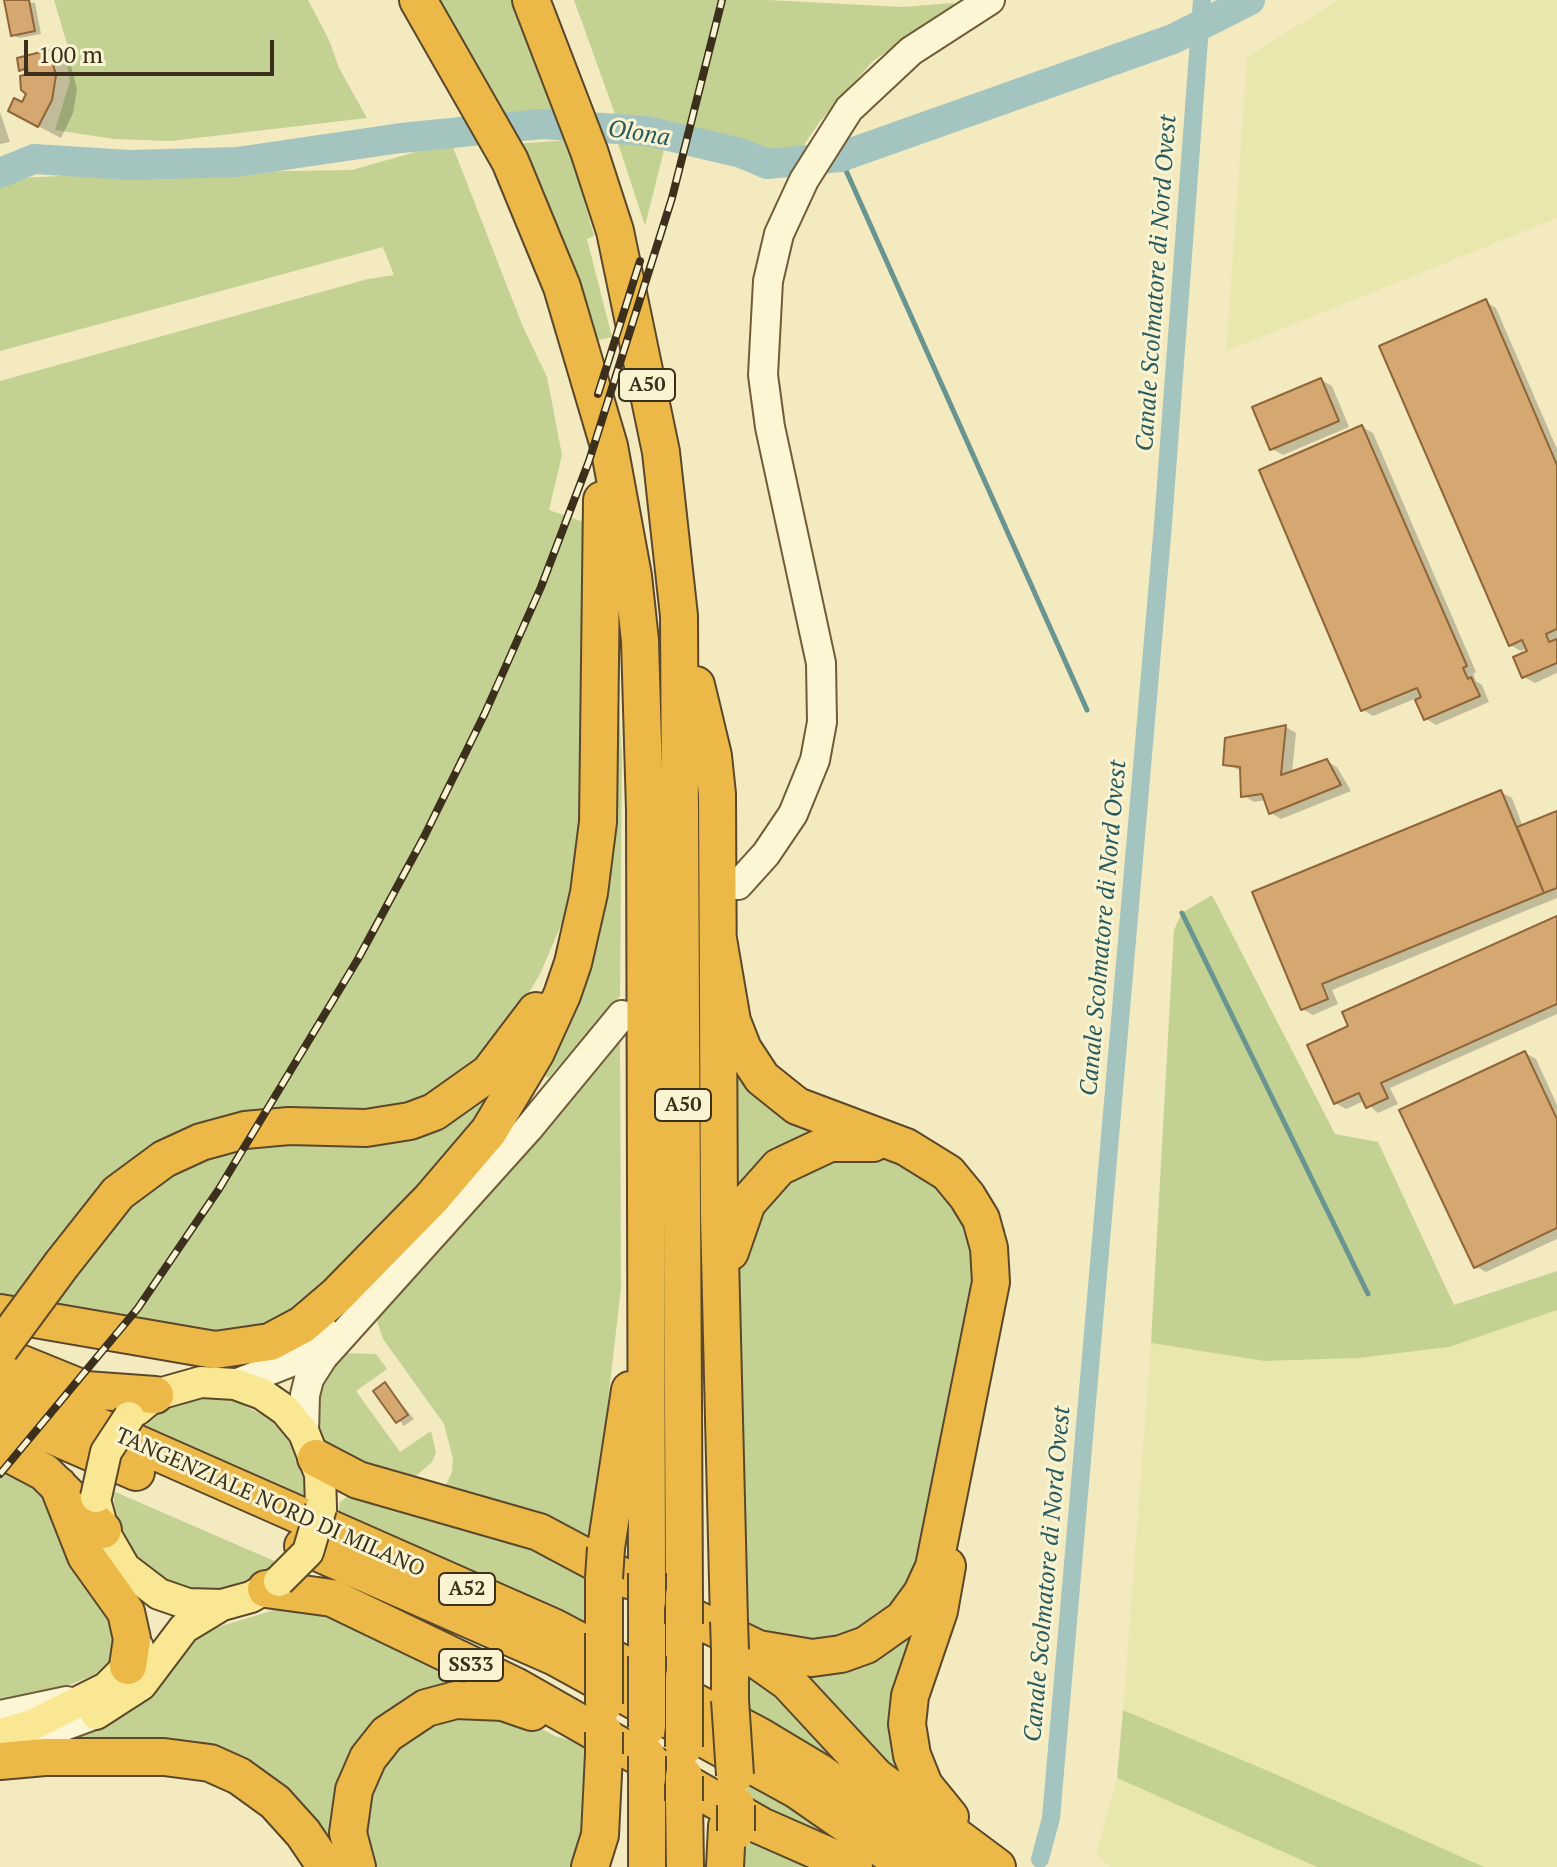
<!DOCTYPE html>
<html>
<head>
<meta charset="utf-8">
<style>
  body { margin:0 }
  #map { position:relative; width:1557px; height:1867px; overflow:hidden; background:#f3eac0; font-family:"PT Serif",serif }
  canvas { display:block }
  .scale { position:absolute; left:24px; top:40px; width:250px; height:36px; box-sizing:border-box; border:4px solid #3c301c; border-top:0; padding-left:10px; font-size:24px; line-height:28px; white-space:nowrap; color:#3c301c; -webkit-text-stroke:6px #f9f3d1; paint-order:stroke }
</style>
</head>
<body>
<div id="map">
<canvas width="1557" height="1867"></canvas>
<div class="scale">100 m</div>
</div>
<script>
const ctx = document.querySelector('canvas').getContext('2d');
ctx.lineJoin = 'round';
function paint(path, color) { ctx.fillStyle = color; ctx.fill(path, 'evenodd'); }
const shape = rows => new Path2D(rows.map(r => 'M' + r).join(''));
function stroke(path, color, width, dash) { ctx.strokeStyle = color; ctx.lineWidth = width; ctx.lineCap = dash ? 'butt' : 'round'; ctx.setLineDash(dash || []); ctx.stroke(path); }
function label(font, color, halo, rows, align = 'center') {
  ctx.font = font + ' "PT Serif",serif'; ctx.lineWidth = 6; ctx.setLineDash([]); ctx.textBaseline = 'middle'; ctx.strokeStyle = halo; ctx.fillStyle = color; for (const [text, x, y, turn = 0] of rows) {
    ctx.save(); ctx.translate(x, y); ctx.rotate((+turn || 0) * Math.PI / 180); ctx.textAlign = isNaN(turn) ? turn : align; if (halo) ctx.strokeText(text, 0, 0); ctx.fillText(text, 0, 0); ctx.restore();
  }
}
paint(shape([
  [1338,0,1557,0,1557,218,1226,351,1247,57],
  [1557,1310,1557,1867,1484,1867,1469,1862,1280,1776,1123,1710,1151,1343,1264,1361,1359,1358,1449,1347],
  [1117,1778,1317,1867,1111,1867,1096,1855]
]), '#e9e7ad');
paint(shape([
  [54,0,308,0,329,40,339,68,367,118,171,141,114,139,55,130,70,81,66,59,71,57],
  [437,0,515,0,559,114,504,116],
  [574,0,768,0,902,7,953,3,955,6,873,61,821,120,799,152,778,152,615,114],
  [567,140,594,236,587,239,612,337,598,340,517,144],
  [617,141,665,146,645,226,621,152],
  [451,142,523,327,547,377,562,455,549,510,581,521,596,517,578,853,562,923,540,974,504,1035,447,1089,408,1107,386,1113,289,1112,203,1126,142,1156,114,1178,74,1222,49,1256,72,1270,127,1199,165,1171,214,1147,283,1137,363,1139,399,1135,433,1125,458,1111,486,1092,517,1061,481,1119,353,1268,327,1294,280,1326,240,1338,200,1337,14,1304,11,1308,0,1305,0,381,368,279,394,275,383,247,0,351,0,186,18,178,102,174,352,170],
  [614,626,622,757,620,996,548,1078,541,1071,562,1031],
  [1212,895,1335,1134,1378,1142,1454,1305,1557,1271,1557,1310,1449,1347,1359,1358,1264,1361,1151,1343,1174,930,1182,913],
  [620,1038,621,1288,592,1540,443,1491,452,1472,453,1459,444,1424,383,1339,376,1318],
  [730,1054,836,1136,730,1216],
  [847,1158,908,1163,955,1202,978,1261,921,1567,887,1616,834,1643,747,1632,737,1275,757,1216,791,1179,832,1161],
  [338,1353,376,1354,387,1369,356,1391,400,1452,431,1431,436,1452,432,1462,408,1483,357,1466,327,1445,315,1412,319,1378],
  [201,1397,231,1399,273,1420,298,1454,307,1487,305,1501,140,1430,167,1407],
  [0,1465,39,1490,52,1506,117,1622,114,1656,94,1675,52,1692,0,1702],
  [113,1491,279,1563,259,1578,215,1592,192,1591,169,1584,135,1559,116,1524],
  [351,1494,510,1536,590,1570,589,1625,337,1516,340,1502],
  [287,1606,307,1606,481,1688,400,1713,346,1862,284,1800,59,1742,104,1727,131,1712,151,1697,186,1649,205,1631],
  [915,1622,912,1784,897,1777,799,1669],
  [747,1660,861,1781,746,1708],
  [1123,1710,1280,1776,1484,1867,1317,1867,1117,1778],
  [466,1712,531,1723,555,1736,588,1745,586,1826,574,1867,371,1867,362,1824,380,1762,419,1725],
  [747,1781,833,1837,873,1864,872,1867,746,1810],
  [745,1836,816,1867,745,1867]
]), '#c3d293');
paint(shape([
  [6,0,35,3,41,34,19,38,13,35],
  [48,53,71,66,77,89,73,113,61,138,32,123,23,104,32,76,21,69],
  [0,112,10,142,0,144],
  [1486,302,1496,308,1557,449,1557,673,1535,683,1524,677,1528,648,1521,651,1510,645],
  [1321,380,1332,386,1349,427,1283,455,1272,449],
  [1362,427,1373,433,1476,672,1473,674,1476,681,1482,685,1489,702,1436,725,1425,718,1417,698,1373,716,1363,710],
  [1286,727,1296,733,1292,773,1326,761,1337,767,1351,791,1281,819,1271,813,1266,800,1254,802,1243,795,1242,771,1225,764,1227,740],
  [1501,792,1512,798,1523,827,1557,813,1557,898,1332,990,1338,1004,1313,1015,1302,1009,1254,893],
  [1557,918,1557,1014,1390,1088,1398,1104,1378,1113,1364,1101,1346,1109,1335,1103],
  [1525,1053,1536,1059,1557,1105,1557,1239,1486,1272,1475,1266],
  [385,1384,414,1419,404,1426,376,1391]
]), '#0003');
stroke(shape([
  [840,157,1087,710],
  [1182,913,1368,1294]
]), '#69948f', 5);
stroke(shape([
  [1040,1859,1051,1818,1163,524,1202,0]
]), '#a4c4bf', 18);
stroke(shape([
  [0,173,34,159,130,165,237,162,401,138,542,124,647,131,741,153,767,164,840,157,1173,39,1250,0]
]), '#a4c4bf', 30);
const building = shape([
  [4,0,29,0,35,31,11,36,4,0],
  [49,50,56,75,52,100,38,127,8,111,14,98,22,102,26,94,21,90,20,76,28,74,27,68,19,71,17,58,49,50],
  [1486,299,1557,465,1557,629,1546,634,1549,642,1557,639,1557,663,1522,678,1513,657,1527,651,1522,640,1509,646,1379,346,1486,299],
  [1321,378,1339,421,1270,450,1252,407,1321,378],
  [1362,425,1467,666,1463,668,1468,679,1471,677,1480,696,1424,720,1415,700,1421,697,1417,688,1361,711,1259,470,1362,425],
  [1286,725,1281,775,1327,759,1341,785,1269,814,1262,794,1241,797,1240,767,1223,765,1225,738,1286,725],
  [1501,790,1544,893,1322,984,1328,999,1301,1010,1252,892,1501,790],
  [1557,811,1557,888,1544,893,1517,827,1557,811],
  [1557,916,1557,1004,1381,1083,1388,1098,1366,1108,1359,1093,1334,1104,1307,1045,1348,1026,1342,1012,1557,916],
  [1525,1051,1557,1119,1557,1228,1474,1268,1399,1110,1525,1051],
  [385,1382,408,1415,396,1423,373,1391,385,1382]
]);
paint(building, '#d5a872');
stroke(building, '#906639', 2);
const secondary = shape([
  [738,885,766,854,793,814,815,760,822,722,821,663,770,427,763,375,768,281,779,234,804,180,849,109,911,51,990,0],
  [235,1384,291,1362,325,1332],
  [304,1433,305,1395,309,1379,323,1357,528,1129,622,1015],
  [0,1715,67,1701],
  [16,1744,94,1715]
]);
const primary = shape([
  [137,1410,155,1395,201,1382,235,1384,262,1394,285,1410,304,1433,320,1474,321,1508],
  [97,1507,103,1530,125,1568,159,1594,188,1604,222,1605,251,1597,279,1581],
  [96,1714,141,1685,184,1628,222,1605],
  [0,1734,32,1725,106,1688,128,1666,138,1647]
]);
const highway = shape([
  [418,0,510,161,562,287,609,446,633,576,640,641,645,810,647,1573],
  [531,0,589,151,615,231,661,452,679,616,684,1595],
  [696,685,713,756,717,794,719,1216,729,1621],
  [730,1252,747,1203,779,1167,830,1143,873,1143],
  [62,1264,118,1193,164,1159,201,1142,245,1130,289,1126,366,1128,410,1121,434,1112,489,1073,536,1011],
  [0,1313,215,1350,270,1342,302,1325,336,1296,431,1199,489,1131,536,1052,562,995,573,963,589,893,598,822,602,500],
  [0,1355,86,1390,155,1395],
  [0,1383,553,1627,759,1736,819,1772,953,1867],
  [0,1413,136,1472],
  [0,1449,44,1472,103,1530],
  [316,1458,358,1480,539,1532,629,1580],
  [58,1485,86,1556,126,1612,132,1639,128,1666],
  [303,1546,555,1657,797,1790,908,1867],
  [606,1548,630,1390],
  [947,1566,939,1611,910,1696,907,1724,912,1755,924,1785,950,1817],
  [266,1589,332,1598,515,1686,761,1826,854,1867],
  [696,1619,758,1649,812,1658,841,1654,866,1645,903,1619,922,1593,934,1567,991,1282,989,1248,981,1219,967,1196,948,1173,906,1147,797,1106,762,1078,743,1049,732,1021,718,939],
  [684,1624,684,1676],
  [604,1633,604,1578],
  [730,1650,730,1700],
  [747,1653,788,1682,876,1777,997,1867],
  [647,1656,647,1602],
  [0,1761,45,1757,164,1757,210,1763,239,1776,275,1802,303,1833,326,1867],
  [647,1779,647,1867],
  [684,1801,685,1867],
  [357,1867,348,1833,354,1790,368,1758,387,1734,426,1708,456,1700,503,1702,532,1712],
  [590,1867,600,1835,604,1754],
  [725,1867,727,1826]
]);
stroke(secondary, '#705c39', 32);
stroke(primary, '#5b482b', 34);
stroke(highway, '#5b482b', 40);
stroke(secondary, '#fcf6d5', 28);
stroke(primary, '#fae794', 30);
stroke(highway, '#ecb847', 36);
const rail = shape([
  [598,394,640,261],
  [0,1474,138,1308,219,1189,358,959,424,837,485,713,541,587,589,461,672,198,722,0]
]);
stroke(rail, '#3c301c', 8);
stroke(rail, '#f9f3d1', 5, [15]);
const primaryBridge = shape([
  [96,1497,106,1452,129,1417],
  [279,1581,308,1552,321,1508]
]);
const highwayBridge = shape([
  [0,1348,62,1264],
  [604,1578,606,1548],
  [684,1595,684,1624],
  [647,1602,647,1573],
  [729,1621,730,1650],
  [604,1633,604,1704],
  [647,1656,647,1727],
  [684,1676,684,1747],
  [730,1700,735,1775],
  [604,1732,604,1754],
  [647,1779,647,1756],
  [684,1801,684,1776],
  [736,1831,736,1805]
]);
stroke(primaryBridge, '#5b482b', 34, []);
stroke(highwayBridge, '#5b482b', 40, []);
stroke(primaryBridge, '#fae794', 30);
stroke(highwayBridge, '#ecb847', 36);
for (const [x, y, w] of [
  [647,385,56],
  [683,1105,56],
  [467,1589,56],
  [471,1665,64]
]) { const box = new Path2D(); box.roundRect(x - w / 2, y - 16, w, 32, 6); ctx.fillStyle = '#f9f3d1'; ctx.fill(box); stroke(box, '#3c301c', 2); }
label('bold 20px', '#3c301c', null, [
  ["A50",647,385],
  ["A50",683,1105],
  ["A52",467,1589],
  ["SS33",471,1665]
]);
label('22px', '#3c301c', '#f9f3d1', [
  ["TANGENZIALE NORD DI MILANO",270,1503,24]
]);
label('italic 24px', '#295a5e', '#f9f3d1', [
  ["Olona",639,134,9],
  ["Canale Scolmatore di Nord Ovest",1157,283,-86],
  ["Canale Scolmatore di Nord Ovest",1104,928,-85],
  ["Canale Scolmatore di Nord Ovest",1048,1574,-85]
]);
</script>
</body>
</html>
